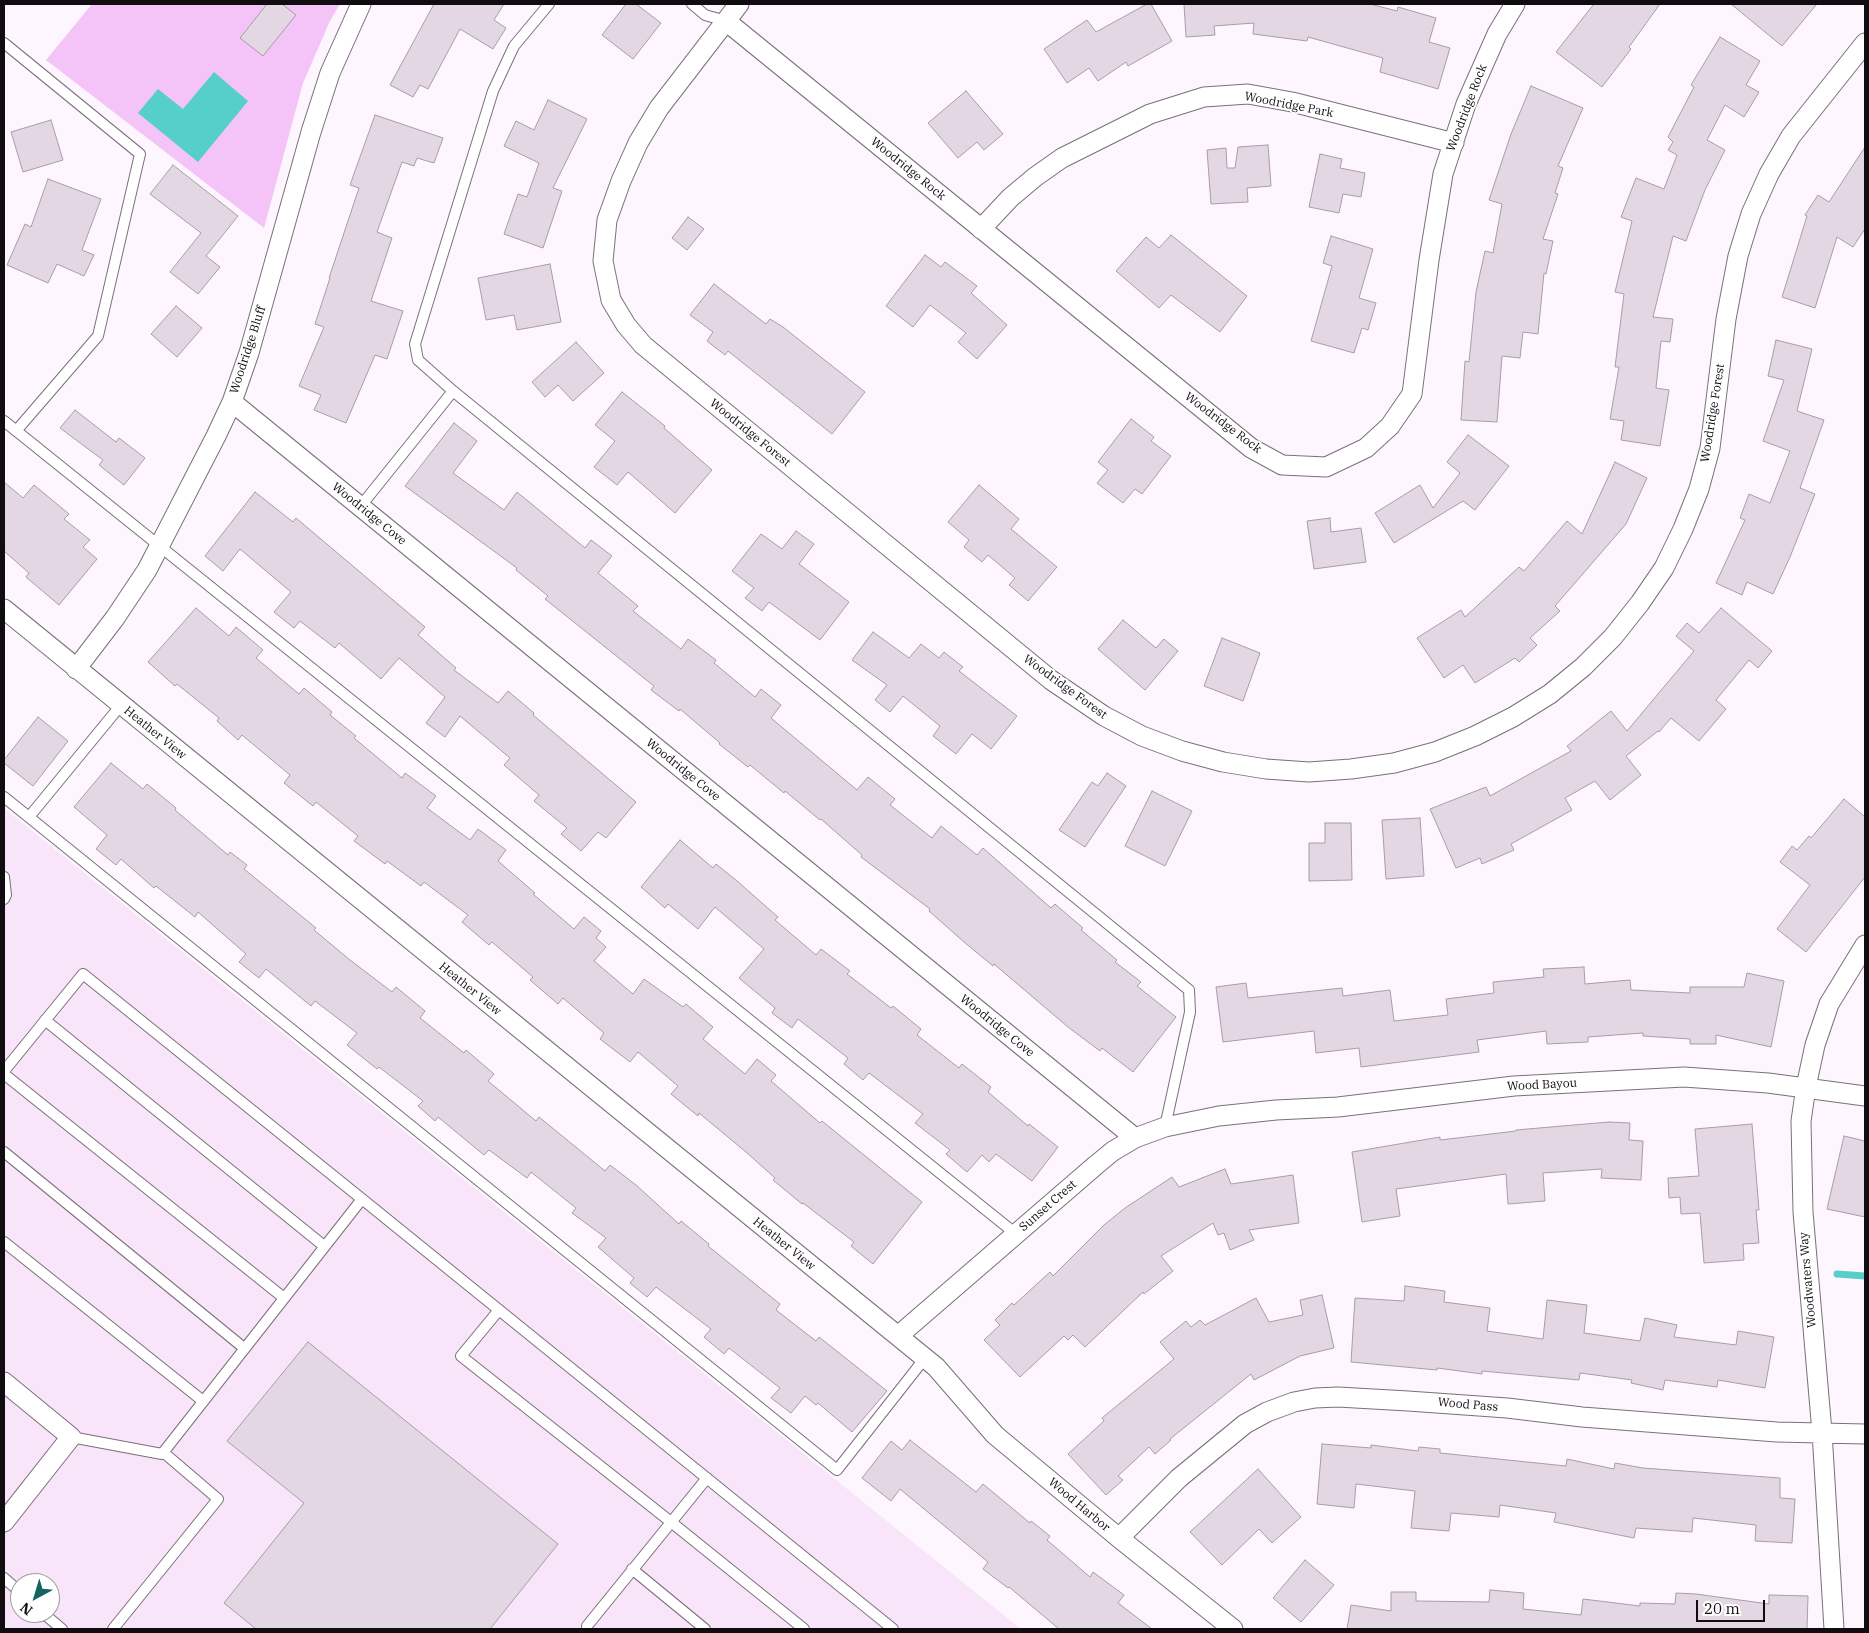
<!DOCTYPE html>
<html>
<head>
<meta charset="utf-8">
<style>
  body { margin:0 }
  #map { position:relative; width:1869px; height:1633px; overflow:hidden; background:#fef6fe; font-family:"IBM Plex Serif",serif }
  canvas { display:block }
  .frame { position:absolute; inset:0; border:5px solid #100c10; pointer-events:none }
  .north { position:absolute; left:10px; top:1573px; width:50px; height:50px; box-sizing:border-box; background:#fff; border:1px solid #9f9e9f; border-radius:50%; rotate:219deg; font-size:14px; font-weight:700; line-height:20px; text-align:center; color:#100c10 }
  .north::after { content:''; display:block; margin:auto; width:18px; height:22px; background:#136361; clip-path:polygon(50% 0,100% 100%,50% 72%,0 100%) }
  .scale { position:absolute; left:1696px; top:1600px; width:69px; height:22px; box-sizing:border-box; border:2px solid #100c10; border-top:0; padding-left:6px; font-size:15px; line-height:18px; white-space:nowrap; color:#100c10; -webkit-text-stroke:4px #fff; paint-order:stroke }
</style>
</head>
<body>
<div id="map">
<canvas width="1869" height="1633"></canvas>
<div class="frame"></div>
<div class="north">N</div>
<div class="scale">20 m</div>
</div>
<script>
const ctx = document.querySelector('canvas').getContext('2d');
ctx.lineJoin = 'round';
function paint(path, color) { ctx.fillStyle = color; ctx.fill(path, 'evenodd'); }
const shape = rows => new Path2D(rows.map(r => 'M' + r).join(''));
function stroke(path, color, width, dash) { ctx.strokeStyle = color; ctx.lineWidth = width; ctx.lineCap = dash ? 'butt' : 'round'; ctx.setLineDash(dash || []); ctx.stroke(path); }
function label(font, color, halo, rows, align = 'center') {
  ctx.font = font + ' "IBM Plex Serif",serif'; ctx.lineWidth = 4; ctx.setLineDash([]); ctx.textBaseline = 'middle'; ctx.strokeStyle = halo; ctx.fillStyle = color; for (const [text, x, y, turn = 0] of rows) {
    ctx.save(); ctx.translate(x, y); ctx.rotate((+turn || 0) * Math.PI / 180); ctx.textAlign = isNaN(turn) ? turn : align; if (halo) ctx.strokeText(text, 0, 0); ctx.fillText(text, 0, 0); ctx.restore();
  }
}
paint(shape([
  [4,808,841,1484,1021,1629,4,1629],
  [20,1583,50,1583,50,1613,20,1613]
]), '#f8e5f9');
paint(shape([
  [92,4,340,4,330,21,303,83,264,228,46,60]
]), '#f4c4f8');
paint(shape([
  [214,72,248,101,198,162,138,113,158,89,183,109]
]), '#56ceca');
stroke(shape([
  [1837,1274,1865,1276]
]), '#56ceca', 7);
const building = shape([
  [267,4,282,4,296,15,263,56,240,38,267,4],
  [434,4,504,4,494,20,506,28,493,49,460,29,428,89,420,85,413,97,390,85,434,4],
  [626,4,636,4,661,23,633,59,602,35,626,4],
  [1147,4,1151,4,1172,41,1128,66,1126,62,1098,81,1089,68,1067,83,1044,49,1087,20,1096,32,1147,4],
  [1184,4,1370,4,1397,11,1398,7,1436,18,1429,42,1450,48,1438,89,1380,72,1383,58,1308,37,1307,41,1253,34,1254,23,1214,26,1215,35,1186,37,1184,4],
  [1594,4,1660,4,1629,47,1631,49,1602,87,1556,52,1594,4],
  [1731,4,1817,4,1782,46,1731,4],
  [1720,37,1760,61,1746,85,1759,92,1744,117,1725,105,1707,140,1725,150,1705,190,1686,241,1673,236,1653,317,1673,319,1670,342,1661,341,1656,388,1669,390,1660,446,1621,440,1624,421,1610,419,1619,367,1615,367,1624,294,1615,292,1632,221,1621,217,1636,178,1664,189,1677,155,1668,150,1673,142,1668,137,1694,87,1691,85,1720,37],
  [1531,86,1583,108,1558,166,1563,168,1555,193,1558,194,1543,239,1553,241,1546,274,1544,273,1538,334,1523,332,1520,358,1502,356,1497,422,1461,420,1465,361,1469,362,1476,292,1485,251,1493,253,1502,204,1489,200,1511,134,1531,86],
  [966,91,1003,134,984,150,977,142,958,158,928,123,966,91],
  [548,100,587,119,553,188,562,191,543,248,504,234,518,194,527,197,539,163,504,146,516,121,534,130,548,100],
  [375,115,443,138,434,163,417,158,414,166,402,162,377,232,392,238,371,301,403,311,387,359,375,355,346,423,314,410,321,395,299,386,324,327,315,324,330,278,329,278,359,188,350,185,375,115],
  [51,120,63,160,23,172,11,132,51,120],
  [1268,145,1271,186,1247,188,1248,202,1211,204,1207,150,1226,148,1227,168,1235,168,1238,147,1268,145],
  [1865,147,1865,229,1853,247,1837,237,1815,308,1782,297,1807,216,1805,215,1818,195,1829,202,1865,147],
  [1320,154,1342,159,1340,168,1365,173,1361,197,1343,194,1339,213,1309,207,1320,154],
  [173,165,238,216,206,256,220,267,198,294,170,272,201,233,150,194,173,165],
  [48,179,101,199,82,250,94,255,84,276,57,264,48,283,7,265,25,224,31,227,48,179],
  [688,217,704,229,687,250,672,238,688,217],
  [1171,235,1247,296,1220,332,1171,295,1159,308,1116,271,1146,237,1159,248,1171,235],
  [1331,236,1373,249,1359,298,1376,303,1368,330,1362,328,1354,353,1311,341,1332,266,1323,263,1331,236],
  [925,255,941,267,945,262,977,286,971,293,1007,325,977,359,958,342,966,333,930,305,913,327,886,306,925,255],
  [550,264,561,322,517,330,514,315,486,320,478,278,550,264],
  [714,284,766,324,770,319,783,327,865,392,832,434,728,351,725,355,707,341,713,332,690,315,714,284],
  [176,306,202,328,177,357,151,334,176,306],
  [1776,340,1812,349,1797,411,1824,420,1800,488,1815,494,1790,557,1773,594,1747,582,1742,595,1716,583,1745,520,1740,518,1749,494,1770,503,1790,451,1763,441,1784,380,1768,376,1776,340],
  [576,342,604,373,573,401,558,385,545,397,532,382,576,342],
  [622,392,665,426,664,428,712,470,675,513,628,472,617,485,594,467,615,441,595,425,622,392],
  [75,410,116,442,119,438,145,458,124,485,99,465,103,460,60,428,75,410],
  [1131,419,1154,437,1151,441,1171,456,1142,494,1135,489,1123,503,1097,483,1108,470,1098,462,1131,419],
  [454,423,477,441,453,473,504,510,517,492,585,548,591,540,612,556,598,573,638,606,633,611,681,649,688,639,716,660,714,663,755,697,761,689,781,705,771,718,857,790,868,777,895,799,890,805,932,838,941,826,977,855,983,848,1051,908,1055,904,1083,928,1081,930,1117,960,1115,962,1141,982,1137,986,1176,1017,1133,1072,1102,1048,1100,1051,1068,1027,994,964,993,966,964,942,929,911,930,909,861,857,862,855,821,819,820,820,785,791,784,793,750,765,748,767,719,744,720,743,680,709,679,711,651,690,654,686,545,599,548,596,516,570,517,568,405,486,454,423],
  [1468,435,1509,466,1475,510,1463,501,1394,543,1375,513,1420,485,1433,508,1460,473,1447,462,1468,435],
  [1615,462,1647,478,1626,524,1555,606,1560,611,1530,638,1537,645,1519,662,1515,658,1475,683,1463,665,1444,678,1417,638,1461,610,1465,617,1519,567,1524,571,1567,521,1582,534,1615,462],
  [4,482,23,498,34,485,69,514,64,519,90,540,83,547,97,559,59,605,26,577,29,573,4,551,4,482],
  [979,485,1019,519,1011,529,1057,567,1028,601,1009,585,1015,578,988,555,982,562,964,547,969,540,948,522,979,485],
  [255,492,293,522,296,518,425,627,418,635,456,668,454,670,498,703,508,691,534,713,533,715,636,802,606,838,598,832,581,851,561,834,567,828,534,801,539,795,504,765,510,758,460,716,445,737,426,723,445,697,399,658,381,679,339,643,335,648,300,621,294,628,274,612,291,592,240,549,223,571,205,556,255,492],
  [1330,518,1331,532,1361,528,1366,562,1314,569,1307,521,1330,518],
  [796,531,814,544,799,564,849,602,820,640,769,602,762,611,745,598,754,588,732,571,761,534,782,549,796,531],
  [196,608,229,636,236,627,263,650,256,658,299,694,304,688,332,712,330,715,356,736,354,738,402,778,405,773,436,796,427,808,470,840,478,829,506,850,498,861,535,893,533,894,574,929,584,917,601,931,596,938,606,947,594,961,633,994,644,979,683,1007,686,1004,713,1027,703,1039,745,1074,757,1059,776,1075,771,1081,820,1123,822,1121,922,1202,873,1264,851,1246,854,1242,803,1203,802,1204,773,1180,775,1178,746,1152,699,1113,698,1116,671,1094,678,1086,638,1052,630,1062,600,1039,604,1033,563,998,558,1004,530,980,533,977,492,942,489,945,462,922,468,915,424,882,421,886,387,861,385,864,354,841,358,836,316,802,313,806,284,783,290,775,242,735,238,740,217,721,219,718,177,684,175,686,148,662,196,608],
  [1721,608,1772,651,1758,668,1749,660,1716,700,1726,709,1699,741,1671,718,1659,732,1658,731,1626,756,1641,775,1610,800,1595,781,1565,798,1572,810,1511,844,1514,850,1482,864,1480,858,1456,868,1430,809,1486,787,1490,796,1571,751,1567,746,1611,711,1627,731,1694,651,1676,636,1687,623,1699,633,1721,608],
  [1123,620,1156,648,1164,639,1178,651,1145,690,1098,649,1123,620],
  [873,632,909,658,921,644,939,658,944,652,963,667,959,671,1017,716,991,749,972,734,956,754,933,736,940,726,903,696,890,712,875,700,887,685,852,660,873,632],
  [1222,638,1260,653,1243,701,1204,686,1222,638],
  [38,717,68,741,33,786,4,763,4,760,38,717],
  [111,763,143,789,147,784,176,808,175,810,228,855,230,852,247,865,244,869,316,928,314,930,350,960,392,992,396,987,425,1011,420,1018,464,1053,466,1050,494,1074,488,1081,536,1121,539,1117,605,1171,610,1165,636,1185,679,1224,681,1221,709,1244,708,1246,780,1304,776,1310,816,1341,819,1337,887,1391,852,1432,818,1403,816,1405,805,1396,791,1413,771,1398,780,1388,729,1348,724,1354,704,1337,711,1329,656,1287,647,1297,630,1283,634,1278,598,1247,606,1238,572,1213,576,1208,531,1172,527,1178,489,1150,484,1155,438,1117,435,1121,418,1106,423,1101,379,1067,377,1069,347,1045,357,1033,315,1001,311,1006,266,969,259,978,239,962,246,954,198,912,195,917,156,886,154,888,121,859,116,865,96,849,107,835,74,807,111,763],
  [1107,773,1126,786,1085,847,1059,830,1092,782,1098,786,1107,773],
  [1152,791,1192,811,1165,866,1125,846,1152,791],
  [1844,799,1865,817,1865,877,1806,952,1777,929,1810,885,1780,862,1792,846,1797,850,1809,836,1811,838,1844,799],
  [1420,818,1424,876,1386,879,1382,820,1420,818],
  [1325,823,1351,823,1352,880,1309,881,1309,843,1325,843,1325,823],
  [680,840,713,868,716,864,737,881,778,917,775,920,816,955,821,949,850,971,847,974,891,1008,893,1006,921,1029,917,1035,959,1068,962,1064,991,1087,988,1092,1028,1126,1029,1124,1058,1147,1032,1181,996,1154,989,1162,982,1155,967,1172,946,1154,950,1150,915,1123,923,1114,869,1073,863,1080,844,1064,848,1058,798,1019,792,1028,772,1013,775,1008,739,978,764,949,715,907,698,929,668,904,665,908,641,887,680,840],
  [1584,967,1585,984,1630,980,1631,990,1690,993,1690,987,1744,987,1747,973,1784,981,1771,1047,1716,1035,1716,1044,1690,1044,1690,1039,1643,1036,1643,1033,1588,1037,1588,1042,1547,1044,1546,1031,1477,1040,1479,1052,1361,1067,1359,1048,1316,1053,1314,1031,1223,1042,1216,987,1246,983,1248,998,1342,988,1343,996,1390,990,1394,1021,1448,1015,1446,999,1494,993,1493,982,1544,977,1543,969,1584,967],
  [1609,1122,1630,1123,1629,1140,1643,1141,1641,1180,1601,1178,1602,1169,1543,1173,1545,1201,1508,1204,1506,1174,1396,1189,1400,1216,1362,1222,1352,1152,1440,1137,1440,1140,1516,1131,1516,1130,1609,1122],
  [1752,1124,1759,1210,1756,1210,1759,1243,1743,1244,1744,1260,1704,1263,1700,1213,1681,1214,1680,1197,1669,1198,1668,1178,1699,1176,1695,1129,1752,1124],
  [1844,1136,1865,1141,1865,1217,1827,1209,1844,1136],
  [1225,1169,1231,1184,1293,1175,1299,1223,1249,1230,1254,1240,1230,1250,1224,1233,1218,1235,1213,1223,1161,1256,1173,1271,1144,1294,1143,1292,1085,1347,1073,1335,1068,1340,1064,1336,1020,1377,984,1340,1000,1325,995,1320,1012,1303,1014,1305,1050,1272,1053,1276,1104,1225,1125,1208,1172,1177,1179,1187,1225,1169],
  [1405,1286,1445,1291,1444,1302,1490,1308,1487,1331,1543,1339,1547,1300,1587,1305,1584,1333,1640,1341,1645,1318,1677,1325,1674,1337,1736,1345,1738,1331,1774,1337,1765,1388,1718,1380,1717,1387,1665,1380,1663,1390,1631,1383,1632,1380,1580,1373,1579,1380,1482,1371,1482,1374,1437,1368,1437,1370,1351,1362,1355,1298,1404,1301,1405,1286],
  [1322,1295,1334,1348,1300,1356,1254,1380,1251,1374,1170,1439,1171,1440,1155,1454,1149,1447,1118,1476,1123,1480,1106,1495,1068,1454,1104,1421,1102,1418,1174,1359,1160,1342,1186,1321,1191,1327,1200,1320,1205,1325,1256,1298,1269,1322,1303,1315,1300,1300,1322,1295],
  [308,1342,558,1544,490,1629,256,1629,224,1603,304,1503,227,1441,308,1342],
  [910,1440,976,1492,983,1484,1030,1523,1031,1521,1050,1536,1047,1540,1090,1577,1093,1572,1124,1595,1118,1603,1152,1629,1059,1629,1009,1587,1008,1588,983,1569,988,1562,900,1489,891,1501,862,1478,891,1441,902,1450,910,1440],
  [1322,1444,1371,1448,1371,1445,1418,1451,1419,1447,1440,1449,1440,1453,1566,1466,1567,1459,1614,1469,1615,1463,1643,1468,1780,1478,1780,1498,1795,1499,1792,1543,1755,1541,1756,1525,1693,1518,1692,1532,1636,1528,1634,1538,1554,1522,1556,1513,1500,1505,1499,1517,1451,1513,1449,1531,1411,1528,1415,1491,1356,1484,1354,1508,1317,1504,1322,1444],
  [1258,1469,1301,1517,1272,1543,1259,1529,1222,1565,1190,1532,1258,1469],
  [1305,1560,1334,1585,1301,1622,1273,1598,1305,1560],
  [1490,1590,1524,1593,1523,1609,1581,1615,1583,1599,1640,1606,1640,1603,1675,1604,1676,1593,1696,1594,1769,1604,1769,1595,1808,1596,1807,1629,1347,1629,1351,1605,1391,1611,1391,1592,1416,1592,1416,1601,1489,1602,1490,1590]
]);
paint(building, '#e3d7e4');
stroke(building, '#a89ca9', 1);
const service = shape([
  [549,4,514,46,493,91,415,344,418,360,453,391,1189,990,1190,1012,1165,1127],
  [692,4,705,15,726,21],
  [4,43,140,154,98,336,16,431],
  [4,421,1016,1234],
  [360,507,453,391],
  [4,797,837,1470,925,1358],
  [29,817,121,705],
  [4,877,6,895,4,899],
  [45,1020,324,1246],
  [4,1071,83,974,362,1199,162,1454,71,1437],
  [4,1074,284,1298],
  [4,1152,244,1348],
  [362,1199,893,1629],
  [4,1242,203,1401],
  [499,1310,461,1356,671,1522,804,1629],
  [632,1569,705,1629],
  [4,1578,20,1592],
  [43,1613,62,1629],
  [113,1629,218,1499,163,1452],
  [587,1629,587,1626,707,1478]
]);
const minor = shape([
  [739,4,659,108,638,143,621,181,607,220,603,261,611,300,626,325,643,345,1051,680,1104,716,1142,736,1182,751,1223,762,1266,769,1309,772,1351,769,1394,763,1435,752,1475,736,1513,717,1550,694,1583,667,1613,637,1640,603,1664,568,1683,529,1699,489,1710,448,1726,319,1738,256,1751,214,1769,174,1791,136,1865,43],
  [726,21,1251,448,1282,465,1326,467,1366,448,1390,426,1412,394,1429,260,1443,174,1466,104,1497,34,1515,4],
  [981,229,1010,198,1035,177,1062,158,1150,114,1204,97,1248,94,1292,102,1454,143],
  [232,402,1135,1138],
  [4,609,936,1367,995,1435,1119,1538,1233,1629],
  [76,669,115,618,147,570,216,436,232,402,249,353,311,132,330,73,361,4],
  [898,1336,1096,1165,1113,1151,1135,1138,1165,1127,1219,1116,1276,1110,1338,1107,1514,1086,1684,1077,1768,1083,1865,1096],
  [4,1382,71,1437,4,1522],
  [1119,1538,1179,1478,1245,1424,1267,1412,1294,1402,1315,1398,1338,1397,1408,1401,1507,1408,1582,1417,1777,1432,1865,1434],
  [1834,1629,1822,1432,1803,1212,1801,1121,1806,1087,1815,1045,1829,1004,1865,945]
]);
stroke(service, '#7b6f7b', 12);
stroke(minor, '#7b6f7b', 21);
stroke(service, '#fff', 10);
stroke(minor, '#fff', 19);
label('12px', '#100c10', '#fff', [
  ["Woodridge Park",1289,105,11],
  ["Woodridge Rock",1467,108,-69],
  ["Woodridge Rock",908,169,39],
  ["Woodridge Bluff",248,350,-72],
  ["Woodridge Forest",1713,413,-81],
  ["Woodridge Rock",1223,423,37],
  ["Woodridge Forest",750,433,39],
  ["Woodridge Cove",369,514,39],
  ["Woodridge Forest",1065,687,36],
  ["Heather View",155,733,39],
  ["Woodridge Cove",683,770,39],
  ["Heather View",470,989,39],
  ["Woodridge Cove",997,1026,39],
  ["Wood Bayou",1542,1085,-3],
  ["Sunset Crest",1048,1206,-41],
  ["Heather View",784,1244,39],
  ["Woodwaters Way",1808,1280,-95],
  ["Wood Pass",1468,1405,5],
  ["Wood Harbor",1079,1505,40]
]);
</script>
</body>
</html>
